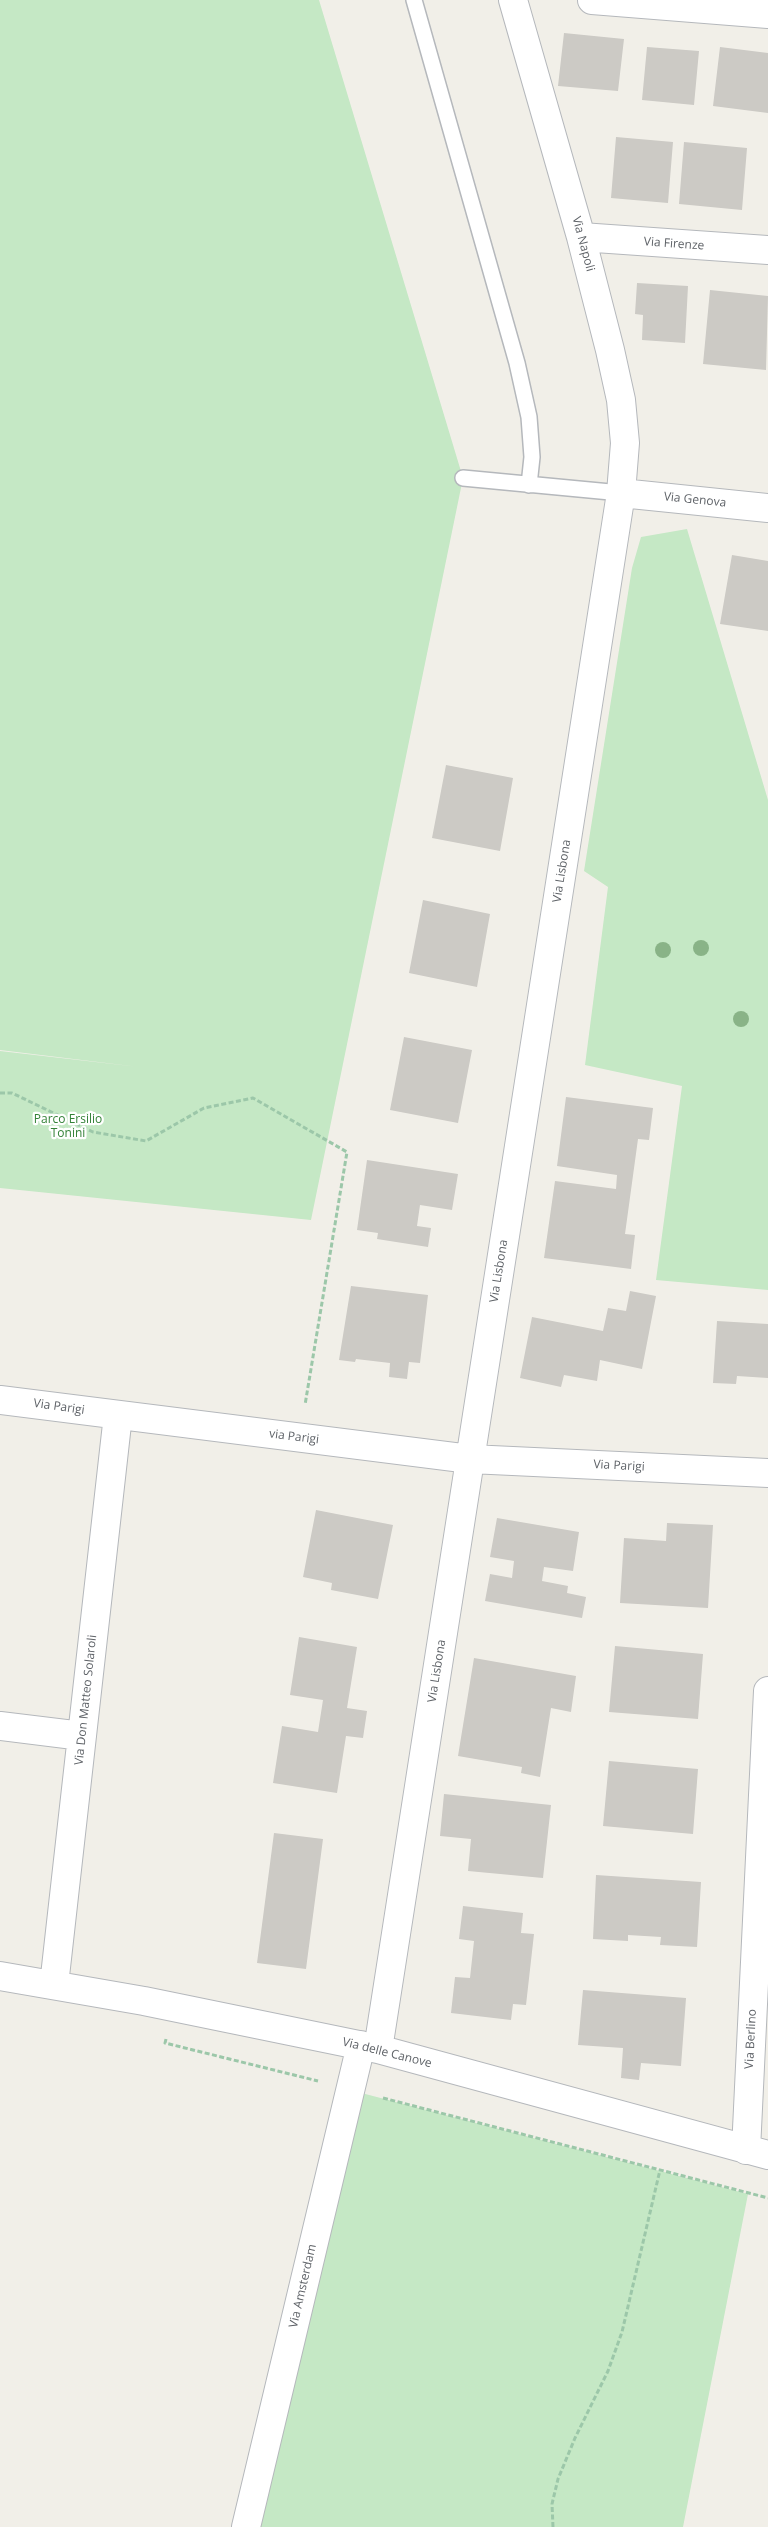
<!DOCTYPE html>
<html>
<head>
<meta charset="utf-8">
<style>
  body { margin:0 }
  canvas { display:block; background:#f1efe8 }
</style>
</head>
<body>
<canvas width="768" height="2527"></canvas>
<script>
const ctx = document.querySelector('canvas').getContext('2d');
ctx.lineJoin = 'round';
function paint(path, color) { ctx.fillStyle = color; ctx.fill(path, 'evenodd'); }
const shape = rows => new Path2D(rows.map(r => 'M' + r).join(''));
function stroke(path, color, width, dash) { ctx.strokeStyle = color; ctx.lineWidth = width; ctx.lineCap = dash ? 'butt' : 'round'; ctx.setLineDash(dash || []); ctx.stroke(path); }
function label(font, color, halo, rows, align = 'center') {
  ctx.font = font + ' "Open Sans",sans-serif'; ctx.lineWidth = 4.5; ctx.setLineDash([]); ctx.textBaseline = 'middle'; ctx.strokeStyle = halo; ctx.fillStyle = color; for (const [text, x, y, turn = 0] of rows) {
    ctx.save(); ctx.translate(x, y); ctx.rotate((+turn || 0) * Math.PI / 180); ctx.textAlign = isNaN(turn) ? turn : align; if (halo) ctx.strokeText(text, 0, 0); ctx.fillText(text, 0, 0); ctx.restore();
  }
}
paint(shape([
  [0,0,319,0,463,478,311,1220,0,1188,0,1051,139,1067,0,1050],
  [687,529,768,800,768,1290,656,1280,682,1086,585,1065,608,887,584,871,632,568,641,537],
  [350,2090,748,2194,683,2527,246,2527]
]), '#c5e8c5');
paint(shape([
  [564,33,624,39,618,91,558,86],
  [647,47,699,51,694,105,642,100],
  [720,47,768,53,768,113,713,106],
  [616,137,673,142,668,203,611,198],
  [684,142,747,148,742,210,679,204],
  [637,283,688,286,685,343,642,340,643,315,635,314],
  [710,290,768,296,766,370,703,364],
  [732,555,768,561,768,631,720,624],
  [446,765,513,778,500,851,432,838],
  [423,900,490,914,477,987,409,973],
  [404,1037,472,1050,458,1123,390,1110],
  [566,1097,653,1108,649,1140,638,1139,625,1234,635,1235,631,1269,544,1258,555,1181,616,1189,617,1175,557,1166],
  [367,1160,458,1174,452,1210,420,1205,417,1226,431,1228,428,1247,377,1239,378,1233,357,1230],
  [351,1286,428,1295,420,1363,409,1362,407,1379,389,1377,390,1363,356,1359,355,1362,339,1360],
  [630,1291,656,1296,642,1369,600,1360,597,1381,564,1375,561,1387,520,1378,532,1317,603,1331,608,1308,626,1311],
  [717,1321,768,1324,768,1378,737,1376,736,1384,713,1383],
  [316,1510,393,1525,378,1599,331,1590,332,1583,303,1577],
  [497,1518,579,1532,573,1571,544,1567,542,1581,568,1586,567,1593,586,1597,582,1618,485,1601,490,1574,512,1578,514,1561,490,1557],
  [667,1523,713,1525,708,1608,620,1603,624,1538,666,1541],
  [299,1637,357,1647,347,1708,367,1711,363,1738,346,1736,337,1793,273,1783,282,1726,318,1732,323,1700,290,1695],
  [615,1646,703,1654,698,1719,609,1712],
  [474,1658,576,1676,571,1712,551,1708,540,1777,521,1773,522,1767,458,1756],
  [609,1761,698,1769,693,1834,603,1826],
  [444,1794,551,1805,543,1878,468,1871,471,1839,440,1836],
  [274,1833,323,1839,306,1969,257,1963],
  [596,1875,701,1882,697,1947,660,1945,661,1937,628,1935,628,1941,593,1939],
  [463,1906,523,1913,521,1933,534,1934,526,2005,513,2004,511,2020,451,2013,455,1977,470,1978,474,1941,459,1939],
  [583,1990,686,1998,681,2066,641,2063,639,2080,621,2078,623,2048,578,2045]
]), '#cccac5');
const service = shape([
  [414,0,517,363,529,417,532,457,529,485],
  [463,478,621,493]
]);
const minor = shape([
  [592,0,768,14],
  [581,237,768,250],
  [621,493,768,508],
  [0,1400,470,1459,768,1473],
  [0,1726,82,1736],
  [0,1976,144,2001,378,2049,768,2155],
  [54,1985,118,1415],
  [378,2049,621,493,625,443,621,400,610,350,581,237,513,0],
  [746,2150,768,1691],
  [246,2527,361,2045]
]);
stroke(service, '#b5b8bc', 18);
stroke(minor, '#b5b8bc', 30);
stroke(shape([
  [0,1093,12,1093,93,1132,146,1141,204,1108,253,1098,347,1152,305,1405],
  [166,2039,165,2043,318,2081],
  [383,2098,768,2198],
  [553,2527,552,2504,558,2479,575,2438,608,2371,622,2332,660,2170]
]), '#9cc7a9', 3, [5, 2.5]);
stroke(service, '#fff', 15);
stroke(minor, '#fff', 28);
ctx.fillStyle = '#89b387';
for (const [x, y] of [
  [701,948],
  [663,950],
  [741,1019]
]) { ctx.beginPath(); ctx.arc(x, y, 8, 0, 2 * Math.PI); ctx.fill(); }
label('12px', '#5f6368', '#fff', [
  ["Via Napoli",583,244,75],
  ["Via Firenze",674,244,4],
  ["Via Genova",695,500,6],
  ["Via Lisbona",562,871,-81],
  ["Via Lisbona",499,1271,-81],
  ["Via Parigi",59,1407,8],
  ["via Parigi",294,1437,7],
  ["Via Parigi",619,1466,3],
  ["Via Lisbona",437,1671,-81],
  ["Via Don Matteo Solaroli",86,1700,-84],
  ["Via Berlino",751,2039,-87],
  ["Via delle Canove",387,2053,14],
  ["Via Amsterdam",303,2286,-77]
]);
label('12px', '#348238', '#fff', [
  ["Parco Ersilio",68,1120],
  ["Tonini",68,1134]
]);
</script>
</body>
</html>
